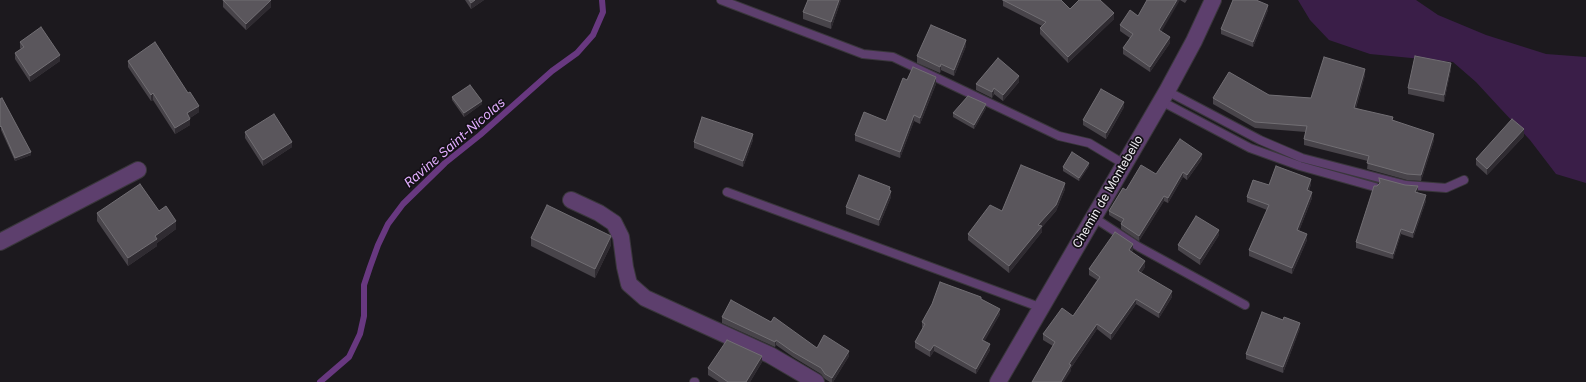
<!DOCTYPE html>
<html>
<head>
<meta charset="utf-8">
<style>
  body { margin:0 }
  canvas { display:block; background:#1c191e }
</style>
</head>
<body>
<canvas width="1586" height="382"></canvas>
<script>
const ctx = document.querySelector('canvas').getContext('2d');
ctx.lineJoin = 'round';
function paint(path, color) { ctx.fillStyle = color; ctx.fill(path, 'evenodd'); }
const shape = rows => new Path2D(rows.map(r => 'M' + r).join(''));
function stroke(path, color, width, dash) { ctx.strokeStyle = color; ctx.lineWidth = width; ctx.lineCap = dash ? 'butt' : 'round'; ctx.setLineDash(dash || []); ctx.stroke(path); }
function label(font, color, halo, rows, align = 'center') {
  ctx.font = font + ' Inter,sans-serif'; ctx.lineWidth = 3.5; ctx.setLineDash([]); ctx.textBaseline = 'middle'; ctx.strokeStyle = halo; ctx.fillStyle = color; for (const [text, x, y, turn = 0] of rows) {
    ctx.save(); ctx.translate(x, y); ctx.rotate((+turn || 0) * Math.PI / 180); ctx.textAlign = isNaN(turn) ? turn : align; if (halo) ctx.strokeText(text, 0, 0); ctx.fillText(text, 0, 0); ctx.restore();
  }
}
paint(shape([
  [1298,0,1416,0,1438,15,1486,35,1546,54,1586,57,1586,183,1556,174,1530,140,1500,108,1476,82,1453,62,1370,54,1329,40,1310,20]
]), '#3a1e48');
stroke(shape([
  [320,382,349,357,360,334,364,316,364,285,370,267,378,245,388,224,403,204,445,163,480,135,552,71,577,53,593,35,603,12,602,0]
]), '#683880', 6);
const lane = shape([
  [721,0,863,54,893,57,1059,136,1089,143,1124,164],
  [1167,91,1260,140,1302,158,1406,185,1446,188,1464,180],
  [1161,101,1250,148,1300,166,1375,187],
  [727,192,1042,308],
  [1093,217,1139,247,1245,305],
  [694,382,695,382]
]);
const street = shape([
  [571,200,599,213,614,223,621,237,625,267,629,284,645,298,770,355,816,382],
  [0,242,138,170],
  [998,382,1167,91,1194,41,1213,0]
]);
stroke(lane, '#3a373c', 10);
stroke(street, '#3a373c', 18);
stroke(lane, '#5d3f6d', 8);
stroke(street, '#5d3f6d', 16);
paint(shape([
  [223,0,271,7,246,30,223,7],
  [465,0,484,0,471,9],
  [841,0,831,29,803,19,803,12],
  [1002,0,1061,0,1070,9,1114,19,1068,63,1040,34,1040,28,1042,26,1003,6,1003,1],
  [1180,0,1187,0,1185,3],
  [1268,10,1253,47,1221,34,1221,29],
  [1138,16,1162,32,1170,43,1150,72,1123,54,1123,48,1130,38,1120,31,1120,25],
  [20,42,60,61,30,82,15,59,15,53,21,49,20,48],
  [966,46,954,76,941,70,940,73,917,63,917,56],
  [128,61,188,93,199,112,190,118,190,125,175,134,153,100,151,101,128,67],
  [1451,69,1444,102,1408,94,1408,88],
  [1365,75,1356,108,1393,120,1434,140,1421,181,1407,180,1367,169,1368,161,1304,145,1304,139,1306,132,1255,128,1213,104,1213,98,1269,95,1311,98],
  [907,80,936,84,920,124,914,121,900,158,855,141,855,135,886,121],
  [1019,82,1003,101,994,94,992,98,976,90,976,84],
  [452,97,482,104,464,117,452,100],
  [0,99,31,155,15,161,1,130],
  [1124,107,1106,139,1083,125,1083,120],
  [986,108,974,129,953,117,953,113],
  [245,132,292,147,263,166,245,138],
  [1524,136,1487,175,1476,165,1476,159],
  [753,140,743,167,694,148,694,142],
  [1202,159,1187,180,1183,177,1168,203,1164,201,1139,241,1121,229,1121,224,1122,223,1109,215,1109,211,1126,190,1156,174],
  [1089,166,1079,181,1063,171,1063,167],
  [1379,178,1418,191,1417,193,1426,201,1413,238,1401,234,1393,259,1356,248,1356,242,1377,186,1379,184],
  [1311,184,1309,191,1312,198,1299,231,1307,240,1292,274,1249,256,1249,250,1267,210,1247,202,1247,197,1269,185],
  [1065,189,1056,211,1042,227,1042,232,1009,273,968,240,968,234,1002,211],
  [890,191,891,197,879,226,846,214,846,207],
  [159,211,176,229,157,243,157,246,128,266,97,221,97,213],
  [1219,235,1200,265,1178,250,1178,245],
  [531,238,611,245,595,278,531,246],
  [1133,250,1132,252,1145,267,1141,273,1172,297,1159,318,1136,304,1111,340,1097,329,1071,368,1071,371,1053,346,1043,340,1043,334,1073,316,1097,280,1089,275,1089,269],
  [981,299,1000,314,984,341,990,350,976,374,934,351,930,357,915,348,915,342,923,328,922,327,922,322],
  [722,317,771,322,817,348,849,356,833,382,830,382,825,379,821,374,793,357,776,345,775,347,722,323],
  [1300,328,1283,373,1246,359,1246,354],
  [762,362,750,382,719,382,708,375,708,368]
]), '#48444a');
paint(shape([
  [271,0,271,7,246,30,246,24],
  [475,0,484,0,471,9,471,3],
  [839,0,841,0,831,29,831,22],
  [1177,0,1180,0,1159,36,1159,30],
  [1268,5,1268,10,1253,47,1253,42],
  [1114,13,1114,19,1068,63,1068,57],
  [1170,37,1170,43,1150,72,1150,67],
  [966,40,966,46,954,76,954,70],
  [60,55,60,61,30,82,30,76],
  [1451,63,1451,69,1444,102,1444,95],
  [941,64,941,70,940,73,940,67],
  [1365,69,1365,75,1354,114,1354,108],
  [1019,76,1019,82,1003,101,1003,95],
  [936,77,936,84,920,124,920,118],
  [994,88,994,94,992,98,992,92],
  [153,93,153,100,151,101,151,95],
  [482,101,482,104,464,117,464,113],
  [1124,102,1124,107,1106,139,1106,133],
  [986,104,986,108,974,129,974,125],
  [199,106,199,112,187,120,187,113],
  [914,115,914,121,900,158,900,152],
  [190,119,190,125,175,134,175,128],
  [1524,129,1524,136,1487,175,1487,169],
  [753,134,753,140,743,167,743,161],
  [1434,134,1434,140,1421,181,1421,175],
  [292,142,292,147,263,166,263,160],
  [31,152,31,155,15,161,15,158],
  [1202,154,1202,159,1187,180,1187,175],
  [1089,163,1089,166,1079,181,1079,178],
  [1183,172,1183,177,1168,203,1168,198],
  [1311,179,1311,184,1307,196,1307,190],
  [1065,183,1065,189,1056,211,1042,227,1042,232,1009,273,1009,266,1038,225],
  [1418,186,1418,191,1415,198,1415,192],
  [890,187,891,197,879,226,879,220],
  [1312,192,1312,198,1297,236,1297,230],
  [1426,195,1426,201,1413,238,1413,233],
  [1164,196,1164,201,1139,241,1139,236],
  [176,221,176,229,157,243,157,246,128,266,128,258,155,236],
  [1401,229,1401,234,1393,259,1393,254],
  [1219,230,1219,235,1200,265,1200,259],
  [1307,234,1307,240,1292,274,1292,268],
  [611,236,611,245,595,278,595,269],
  [1133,244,1133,250,1129,256,1129,250],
  [1145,261,1145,267,1138,277,1138,271],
  [1172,291,1172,297,1159,318,1159,313],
  [1136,299,1136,304,1111,340,1111,334],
  [1000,309,1000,314,982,346,982,340],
  [1300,323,1300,328,1283,373,1283,367],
  [1097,324,1097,329,1071,368,1071,371,1064,382,1061,382,1069,364],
  [776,340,776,345,775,347,775,342],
  [990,344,990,350,976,374,976,369],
  [934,345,934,351,930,357,930,351],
  [849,351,849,356,833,382,832,382,832,378],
  [762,356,762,362,750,382,746,382]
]), '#2f2b31');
const building = shape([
  [223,0,271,0,246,24,223,0],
  [469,0,475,0,471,3,469,0],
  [808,0,839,0,831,22,803,12,808,0],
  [1003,0,1061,0,1070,9,1079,0,1100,0,1114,13,1068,57,1040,28,1046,22,1003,0],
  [1147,0,1177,0,1159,30,1170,37,1150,67,1123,48,1133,34,1120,25,1130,10,1138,16,1147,0],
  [1233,0,1256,0,1268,5,1253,42,1221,29,1233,0],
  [931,25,966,40,954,70,941,64,940,67,917,56,931,25],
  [41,27,60,55,30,76,15,53,24,47,20,42,41,27],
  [155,42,188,93,190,92,199,106,187,113,190,119,175,128,153,93,151,95,128,61,155,42],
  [1415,56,1451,63,1444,95,1408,88,1415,56],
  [1324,57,1365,69,1354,108,1393,117,1392,120,1434,134,1421,175,1407,174,1367,163,1369,156,1304,139,1307,126,1255,122,1213,98,1229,72,1269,95,1311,98,1324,57],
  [998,58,1019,76,1003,95,994,88,992,92,976,84,998,58],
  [913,67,936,77,920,118,914,115,900,152,855,135,864,112,886,121,903,78,907,80,913,67],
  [470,85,482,101,464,113,452,97,470,85],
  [1101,89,1124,102,1106,133,1083,120,1101,89],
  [968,96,986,104,974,125,953,113,968,96],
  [2,98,31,152,15,158,1,126,0,127,0,99,2,98],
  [274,114,292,142,263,160,245,132,274,114],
  [702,117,753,134,743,161,694,142,702,117],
  [1512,119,1524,129,1487,169,1476,159,1512,119],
  [1180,139,1202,154,1187,175,1183,172,1168,198,1164,196,1139,236,1121,224,1124,219,1109,211,1123,188,1126,190,1141,165,1156,174,1180,139],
  [1072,152,1089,163,1079,178,1063,167,1072,152],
  [1021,165,1065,183,1056,205,1038,225,1042,226,1009,266,968,234,990,205,1002,211,1021,165],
  [1276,166,1311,179,1307,190,1312,192,1297,230,1307,234,1292,268,1249,250,1269,205,1247,197,1253,180,1269,185,1276,166],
  [859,175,890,187,889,190,891,191,879,220,846,207,859,175],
  [1379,178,1405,185,1418,186,1415,192,1426,195,1413,233,1401,229,1393,254,1356,242,1374,186,1377,186,1380,183,1379,178],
  [140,184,159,211,166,206,176,221,155,236,157,239,128,258,97,213,140,184],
  [547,205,611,236,595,269,531,238,547,205],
  [1196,216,1219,230,1200,259,1178,245,1196,216],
  [1115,232,1133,244,1129,250,1145,261,1138,271,1172,291,1159,313,1136,299,1111,334,1097,324,1069,364,1071,365,1061,382,1032,382,1055,342,1043,334,1062,308,1073,316,1100,277,1089,269,1115,232],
  [940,282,981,297,981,299,1000,309,982,340,990,344,976,369,934,345,930,351,915,342,925,324,922,322,932,304,940,282],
  [731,300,771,322,774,317,817,348,824,335,849,351,832,378,825,374,821,368,793,352,776,340,775,342,722,317,731,300],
  [1262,312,1283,320,1284,317,1300,323,1283,367,1246,354,1262,312],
  [727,340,762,356,746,382,728,382,708,368,727,340]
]);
paint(building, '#5a565c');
stroke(building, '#716e73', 1);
label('12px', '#efedf1', '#131015', [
  ["Chemin de Montebello",1108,192,-60]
]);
label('italic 13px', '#e2aeff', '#131015', [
  ["Ravine Saint-Nicolas",455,143,-41]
]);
</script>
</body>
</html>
